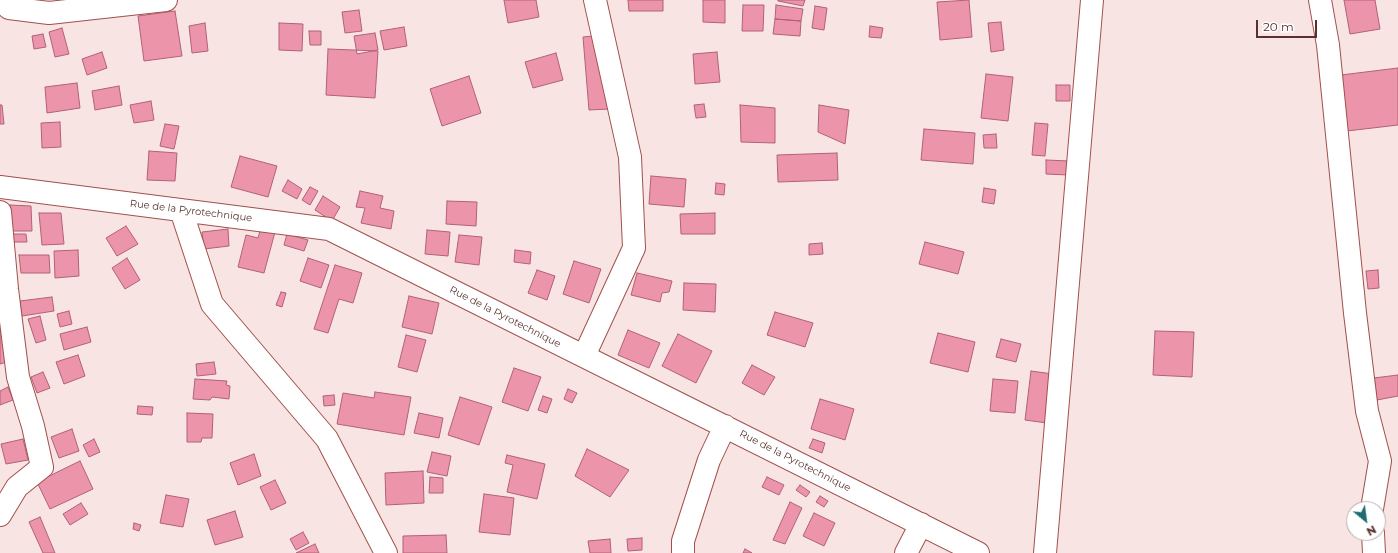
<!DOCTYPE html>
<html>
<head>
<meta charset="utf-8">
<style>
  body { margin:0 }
  #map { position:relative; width:1398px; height:553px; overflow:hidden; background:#f8e5e3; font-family:Montserrat,sans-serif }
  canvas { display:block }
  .north { position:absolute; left:1346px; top:501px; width:40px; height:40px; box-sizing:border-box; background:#fff; border:1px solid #bbadac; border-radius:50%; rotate:151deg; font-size:11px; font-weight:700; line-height:16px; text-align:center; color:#56312f }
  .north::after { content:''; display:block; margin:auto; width:14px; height:18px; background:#1f6b71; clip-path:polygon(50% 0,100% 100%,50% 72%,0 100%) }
  .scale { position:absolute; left:1256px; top:20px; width:61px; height:18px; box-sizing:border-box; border:2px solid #56312f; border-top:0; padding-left:5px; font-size:12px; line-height:14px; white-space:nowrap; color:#56312f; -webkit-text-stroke:3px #fff; paint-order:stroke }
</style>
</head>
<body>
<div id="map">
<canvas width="1398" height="553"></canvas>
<div class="north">N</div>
<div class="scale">20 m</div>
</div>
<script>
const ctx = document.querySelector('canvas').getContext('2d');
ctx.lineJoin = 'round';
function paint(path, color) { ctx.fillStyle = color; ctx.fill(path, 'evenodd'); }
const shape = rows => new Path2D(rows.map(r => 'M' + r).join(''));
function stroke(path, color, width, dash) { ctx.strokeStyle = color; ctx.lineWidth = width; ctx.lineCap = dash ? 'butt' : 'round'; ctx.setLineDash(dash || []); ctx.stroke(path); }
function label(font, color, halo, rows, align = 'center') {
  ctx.font = font + ' Montserrat,sans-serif'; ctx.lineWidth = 3; ctx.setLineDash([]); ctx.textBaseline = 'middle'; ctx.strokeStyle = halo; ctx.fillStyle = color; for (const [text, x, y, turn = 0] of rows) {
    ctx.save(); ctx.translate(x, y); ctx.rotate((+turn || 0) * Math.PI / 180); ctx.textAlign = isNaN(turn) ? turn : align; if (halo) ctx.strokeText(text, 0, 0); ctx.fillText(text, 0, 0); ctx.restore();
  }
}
const building = shape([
  [504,0,536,0,539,17,508,23,504,0],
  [628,0,663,0,663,11,629,11,628,0],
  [703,0,725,0,725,23,703,22,703,0],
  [778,0,805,0,803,6,778,1,778,0],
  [969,0,972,37,940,40,937,2,969,0],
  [1344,0,1375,0,1380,29,1350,34,1344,0],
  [743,5,764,5,763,31,742,31,743,5],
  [776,5,803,9,801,21,775,19,776,5],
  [815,6,827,8,824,30,812,28,815,6],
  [359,10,362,31,345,33,342,12,359,10],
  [175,11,182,56,144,61,138,16,175,11],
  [775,19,801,21,800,36,773,34,775,19],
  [1001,22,1004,50,991,52,988,23,1001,22],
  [205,23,208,51,192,53,189,26,205,23],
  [279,23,303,24,302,51,279,50,279,23],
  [870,26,883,28,881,38,869,37,870,26],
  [404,27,407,46,384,50,380,31,404,27],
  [62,28,69,54,55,57,49,32,62,28],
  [309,31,321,31,321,45,310,45,309,31],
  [375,33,378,50,357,54,354,36,375,33],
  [43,34,46,47,34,49,32,36,43,34],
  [604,35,609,109,589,110,583,37,604,35],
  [328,49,378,51,375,98,326,95,328,49],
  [102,52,107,68,87,75,82,59,102,52],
  [717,52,720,82,695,84,693,54,717,52],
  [556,53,563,80,533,88,525,62,556,53],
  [1398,68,1398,125,1347,131,1341,75,1398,68],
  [986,74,1013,77,1008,121,981,118,986,74],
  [469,76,481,113,442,126,430,89,469,76],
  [77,83,80,108,47,113,45,87,77,83],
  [1056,85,1070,85,1070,101,1056,101,1056,85],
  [119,86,122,105,95,110,92,91,119,86],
  [151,101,154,120,134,123,130,105,151,101],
  [704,104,706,117,696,118,694,105,704,104],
  [0,105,2,105,4,124,0,124,0,105],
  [740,105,775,108,775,143,741,142,740,105],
  [819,105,849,110,845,144,818,132,819,105],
  [60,122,61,147,42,148,41,123,60,122],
  [1035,123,1048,124,1045,156,1032,155,1035,123],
  [165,124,179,126,174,149,160,146,165,124],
  [924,129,975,133,973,164,921,160,924,129],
  [996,134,997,148,984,148,983,135,996,134],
  [149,151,177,153,175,181,147,180,149,151],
  [837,153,838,180,778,182,777,155,837,153],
  [240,156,277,166,268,197,231,187,240,156],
  [1046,160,1069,161,1068,175,1046,174,1046,160],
  [651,176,686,179,684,207,649,204,651,176],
  [288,180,302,189,297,199,282,191,288,180],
  [716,183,725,184,724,195,715,194,716,183],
  [310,187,318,191,310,205,302,200,310,187],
  [984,188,996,190,994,204,982,202,984,188],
  [360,191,383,196,380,208,394,211,391,229,361,223,365,208,356,207,360,191],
  [323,196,340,207,332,221,315,210,323,196],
  [447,201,477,202,476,226,446,224,447,201],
  [10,205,31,206,32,231,10,231,10,205],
  [39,213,61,213,64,244,42,245,39,213],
  [715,213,715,234,681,234,680,214,715,213],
  [126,226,138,244,117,256,106,238,126,226],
  [261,228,275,232,264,273,238,267,246,235,258,238,261,228],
  [228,229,229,246,204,249,202,232,228,229],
  [427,230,450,232,448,256,425,254,427,230],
  [8,234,26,234,27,242,9,242,8,234],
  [287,234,308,240,304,251,284,245,287,234],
  [459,235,482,237,479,265,455,262,459,235],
  [925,242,964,252,958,274,919,264,925,242],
  [822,243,823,254,809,255,809,244,822,243],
  [78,250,79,276,55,278,54,251,78,250],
  [515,250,531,252,530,264,514,262,515,250],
  [19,255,49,255,50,273,21,273,19,255],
  [127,258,140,280,125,289,112,268,127,258],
  [308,258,329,265,321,288,300,281,308,258],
  [574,261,601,269,589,303,563,294,574,261],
  [335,265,362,273,353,303,339,299,328,333,314,329,335,265],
  [537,270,555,276,547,300,528,293,537,270],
  [1378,270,1379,288,1368,289,1366,271,1378,270],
  [637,273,672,281,669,292,662,293,660,302,631,295,637,273],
  [684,283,716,284,715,312,683,310,684,283],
  [281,292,286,293,282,307,276,305,281,292],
  [409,296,439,303,432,334,402,327,409,296],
  [52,297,54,311,22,316,20,301,52,297],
  [69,311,72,324,60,327,57,314,69,311],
  [775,312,813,323,805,347,767,335,775,312],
  [40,316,46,340,36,343,28,319,40,316],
  [87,327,91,342,64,350,60,334,87,327],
  [0,328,10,361,0,364,0,328],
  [628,330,660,343,649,368,618,355,628,330],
  [1155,331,1194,332,1192,377,1153,375,1155,331],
  [938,333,975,342,968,372,930,363,938,333],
  [678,334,712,351,696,383,662,366,678,334],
  [406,335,426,340,417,372,398,367,406,335],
  [1001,339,1021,344,1016,362,996,357,1001,339],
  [78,355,85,376,64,384,56,362,78,355],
  [214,362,216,374,197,376,196,364,214,362],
  [752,365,775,377,764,395,742,383,752,365],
  [514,368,541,377,528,411,502,402,514,368],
  [1031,371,1060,375,1054,424,1025,420,1031,371],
  [43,372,50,388,37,393,31,377,43,372],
  [1398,375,1398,396,1377,400,1374,378,1398,375],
  [195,379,227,381,226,385,230,386,229,399,212,397,210,400,193,399,195,379],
  [993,379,1018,381,1015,413,990,411,993,379],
  [8,387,13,400,0,405,0,391,8,387],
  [568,389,577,393,572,403,564,399,568,389],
  [375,392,411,397,404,435,337,424,343,393,374,398,375,392],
  [334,395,335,405,324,406,323,396,334,395],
  [543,396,552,399,547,413,538,410,543,396],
  [460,397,492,407,479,445,448,435,460,397],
  [820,399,854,409,845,440,811,429,820,399],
  [138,406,153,407,152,415,137,414,138,406],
  [187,413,213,414,212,438,202,438,201,442,187,442,187,413],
  [419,413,443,418,439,438,414,433,419,413],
  [72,429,79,451,59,458,51,437,72,429],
  [23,439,28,460,6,464,1,444,23,439],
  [94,439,100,452,89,457,83,445,94,439],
  [813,439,825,443,822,453,809,448,813,439],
  [587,449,629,470,610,497,575,476,587,449],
  [432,452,451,456,447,476,427,472,432,452],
  [254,454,261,476,238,485,230,463,254,454],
  [507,455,545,464,537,499,507,492,513,465,505,463,507,455],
  [80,461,93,489,50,509,37,482,80,461],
  [423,471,424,503,386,505,385,473,423,471],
  [430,477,443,478,443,493,429,493,430,477],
  [767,477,784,485,779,495,762,487,767,477],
  [275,480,286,503,271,510,260,487,275,480],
  [800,485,810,492,806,497,796,490,800,485],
  [484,494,514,498,510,535,479,532,484,494],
  [166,495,189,499,183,527,160,523,166,495],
  [820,496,828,501,824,507,816,502,820,496],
  [790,502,802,508,785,544,773,540,790,502],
  [81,503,88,514,70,525,63,514,81,503],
  [235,511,243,537,215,545,207,520,235,511],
  [814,513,835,523,824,546,803,536,814,513],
  [40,517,55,553,43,553,29,522,40,517],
  [134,523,141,525,139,531,133,529,134,523],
  [303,532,309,543,296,550,290,539,303,532],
  [446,535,447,553,403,553,403,536,446,535],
  [642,538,642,550,628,551,627,539,642,538],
  [610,539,611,553,590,553,588,541,610,539],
  [315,544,319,553,296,553,315,544],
  [745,549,752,553,743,553,745,549]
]);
paint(building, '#ec95aa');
stroke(building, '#b26076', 1);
const street = shape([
  [0,0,9,8,49,13,166,0],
  [1320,0,1328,45,1355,313,1367,411,1380,461,1372,509],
  [0,187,329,229,978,553],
  [181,210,212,304,327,439,386,553],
  [0,212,7,289,18,377,33,426,42,467,17,487,0,515],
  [584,356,634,248,630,157,595,0],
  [1373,533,1374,553],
  [683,553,683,541,709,460,725,426],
  [906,553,921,524],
  [1045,553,1092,0]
]);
stroke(street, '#a1504c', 24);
stroke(street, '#fff', 22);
label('10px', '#56312f', '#fff', [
  ["Rue de la Pyrotechnique",191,211,7],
  ["Rue de la Pyrotechnique",505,317,27],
  ["Rue de la Pyrotechnique",795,461,27]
]);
</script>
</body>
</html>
